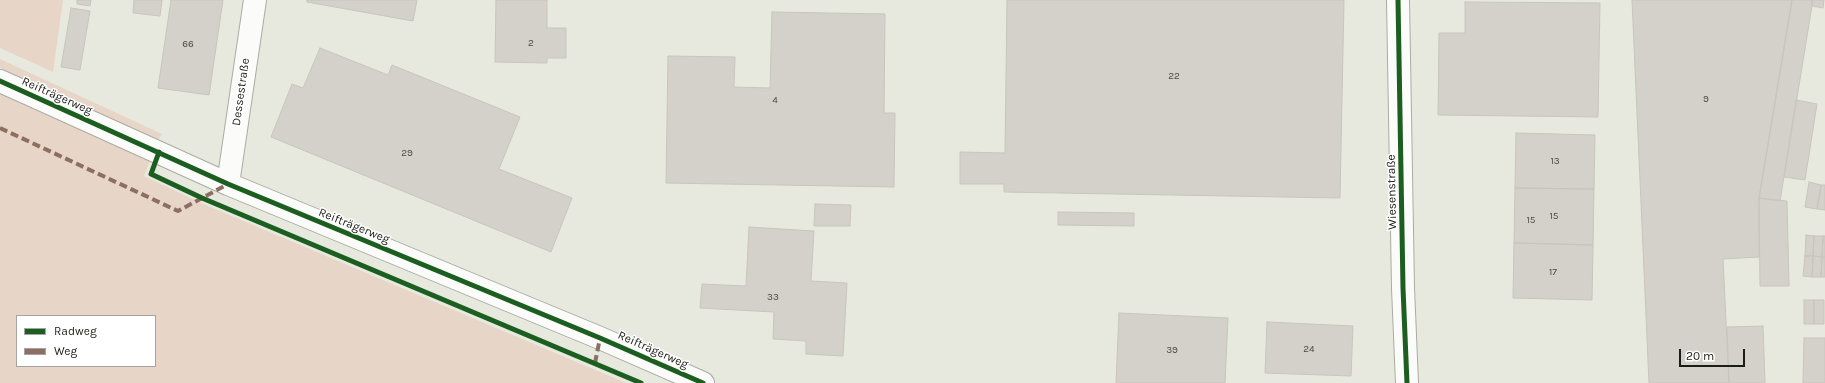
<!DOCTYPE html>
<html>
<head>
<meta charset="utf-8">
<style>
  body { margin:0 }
  #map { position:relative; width:1825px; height:383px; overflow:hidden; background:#e7e9de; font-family:Karla,sans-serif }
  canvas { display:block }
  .legend { position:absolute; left:16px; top:315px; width:140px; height:52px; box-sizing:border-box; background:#fff; border:1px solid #a4a4a1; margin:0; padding:5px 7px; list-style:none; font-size:12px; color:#1b1c15 }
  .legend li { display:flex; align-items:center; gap:8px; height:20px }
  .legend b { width:20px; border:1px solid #a4a4a1 }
  .scale { position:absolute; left:1679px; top:349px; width:66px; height:18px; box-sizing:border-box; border:2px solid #1b1c15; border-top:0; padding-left:5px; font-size:12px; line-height:14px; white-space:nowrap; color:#1b1c15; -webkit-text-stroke:3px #fff; paint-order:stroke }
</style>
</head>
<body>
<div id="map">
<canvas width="1825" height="383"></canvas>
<ul class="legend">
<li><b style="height:5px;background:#1b5e20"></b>Radweg</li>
<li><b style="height:5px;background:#8d6e63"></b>Weg</li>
</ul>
<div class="scale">20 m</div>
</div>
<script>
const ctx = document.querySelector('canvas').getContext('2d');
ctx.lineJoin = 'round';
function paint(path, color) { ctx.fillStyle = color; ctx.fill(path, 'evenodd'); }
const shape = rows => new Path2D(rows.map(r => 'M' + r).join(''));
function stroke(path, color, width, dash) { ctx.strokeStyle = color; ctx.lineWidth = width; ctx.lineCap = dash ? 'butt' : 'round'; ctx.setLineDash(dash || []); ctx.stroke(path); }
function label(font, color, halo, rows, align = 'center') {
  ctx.font = font + ' Karla,sans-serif'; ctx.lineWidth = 3; ctx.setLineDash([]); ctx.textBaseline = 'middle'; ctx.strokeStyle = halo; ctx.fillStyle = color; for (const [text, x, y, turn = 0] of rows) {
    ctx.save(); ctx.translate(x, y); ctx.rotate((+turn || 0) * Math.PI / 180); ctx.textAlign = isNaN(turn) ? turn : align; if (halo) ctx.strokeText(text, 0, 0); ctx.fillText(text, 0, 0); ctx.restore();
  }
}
paint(shape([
  [0,0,63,0,53,72,0,48],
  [0,59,162,134,158,140,0,68],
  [0,90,150,160,144,176,201,203,626,383,0,383],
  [17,316,155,316,155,366,17,366]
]), '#e7d5c7');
const building = shape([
  [77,0,91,0,90,6,77,4,77,0],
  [134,0,162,0,160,16,133,13,134,0],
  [171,0,223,0,209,95,158,88,171,0],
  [307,0,417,0,413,21,307,2,307,0],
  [496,0,547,0,547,28,566,28,566,58,547,58,547,63,495,62,496,0],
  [1007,0,1344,0,1340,198,1004,192,1004,184,960,184,960,152,1005,153,1007,0],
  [1632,0,1792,0,1759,198,1759,257,1723,259,1729,383,1649,383,1632,0],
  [1792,0,1812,0,1812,6,1784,177,1780,201,1759,198,1792,0],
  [1812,0,1824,0,1823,8,1812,6,1812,0],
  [1465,2,1600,3,1598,117,1438,115,1439,33,1465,33,1465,2],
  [71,8,90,11,80,70,61,67,71,8],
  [772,12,885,14,884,113,895,113,894,187,666,183,668,56,735,57,734,87,770,88,772,12],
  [320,48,388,75,392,65,520,117,499,169,572,198,551,252,271,137,292,84,303,88,320,48],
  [1796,100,1817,104,1805,180,1784,177,1796,100],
  [1516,133,1595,135,1594,189,1515,188,1516,133],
  [1809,182,1821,185,1817,209,1805,207,1809,182],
  [1821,185,1825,185,1825,210,1817,209,1821,185],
  [1515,188,1594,189,1593,245,1514,243,1515,188],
  [1759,198,1787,201,1789,286,1760,286,1759,198],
  [815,204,851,205,850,226,814,226,815,204],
  [1058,212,1134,213,1134,226,1058,225,1058,212],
  [749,227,814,231,811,281,847,283,843,356,806,354,806,341,773,339,774,312,700,308,702,284,746,286,749,227],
  [1806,235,1814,236,1813,256,1805,256,1806,235],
  [1814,236,1823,236,1822,257,1813,256,1814,236],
  [1823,236,1825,236,1825,257,1822,257,1823,236],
  [1514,243,1593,245,1592,300,1513,298,1514,243],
  [1805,256,1813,256,1812,277,1803,276,1805,256],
  [1813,256,1822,257,1821,277,1812,277,1813,256],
  [1822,257,1825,257,1825,277,1821,277,1822,257],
  [1804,300,1814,300,1814,324,1804,324,1804,300],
  [1814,300,1824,300,1824,324,1814,324,1814,300],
  [1119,313,1228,318,1225,383,1116,383,1119,313],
  [1267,322,1353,326,1351,376,1265,373,1267,322],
  [1763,326,1765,383,1729,383,1727,327,1763,326],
  [1804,338,1825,338,1825,383,1803,383,1804,338]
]);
paint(building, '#d3d1c9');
stroke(building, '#c7c5bc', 1);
const minor = shape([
  [1398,0,1403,288,1407,383],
  [38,98,228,184,600,338,703,383],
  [228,184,255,0]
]);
const tertiary = shape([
  [0,81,38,98]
]);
stroke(minor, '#aaaca3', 24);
stroke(tertiary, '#aaaca3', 24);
stroke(minor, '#fbfcfa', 22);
stroke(tertiary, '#fbfcfa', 22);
stroke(shape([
  [0,128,178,211,228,184],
  [595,363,600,338]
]), '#8d6e63', 4, [8, 4]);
stroke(shape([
  [1398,0,1403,288,1407,383],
  [0,81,228,184,600,338,703,383],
  [159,152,151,174,202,198,641,383]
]), '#1b5e20', 5);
label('10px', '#494942', null, [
  ["2",531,43],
  ["66",188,44],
  ["22",1174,76],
  ["9",1706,99],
  ["4",775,100],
  ["29",407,153],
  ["13",1555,161],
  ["15",1554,216],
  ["15",1531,220],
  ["17",1553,272],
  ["33",773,297],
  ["24",1309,349],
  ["39",1172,350]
]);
label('12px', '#1b1c15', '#fff', [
  ["Dessestraße",241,92,-82],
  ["Reifträgerweg",57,96,24],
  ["Wiesenstraße",1392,192,-91],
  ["Reifträgerweg",354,226,22],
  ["Reifträgerweg",653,350,24]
]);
</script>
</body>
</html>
